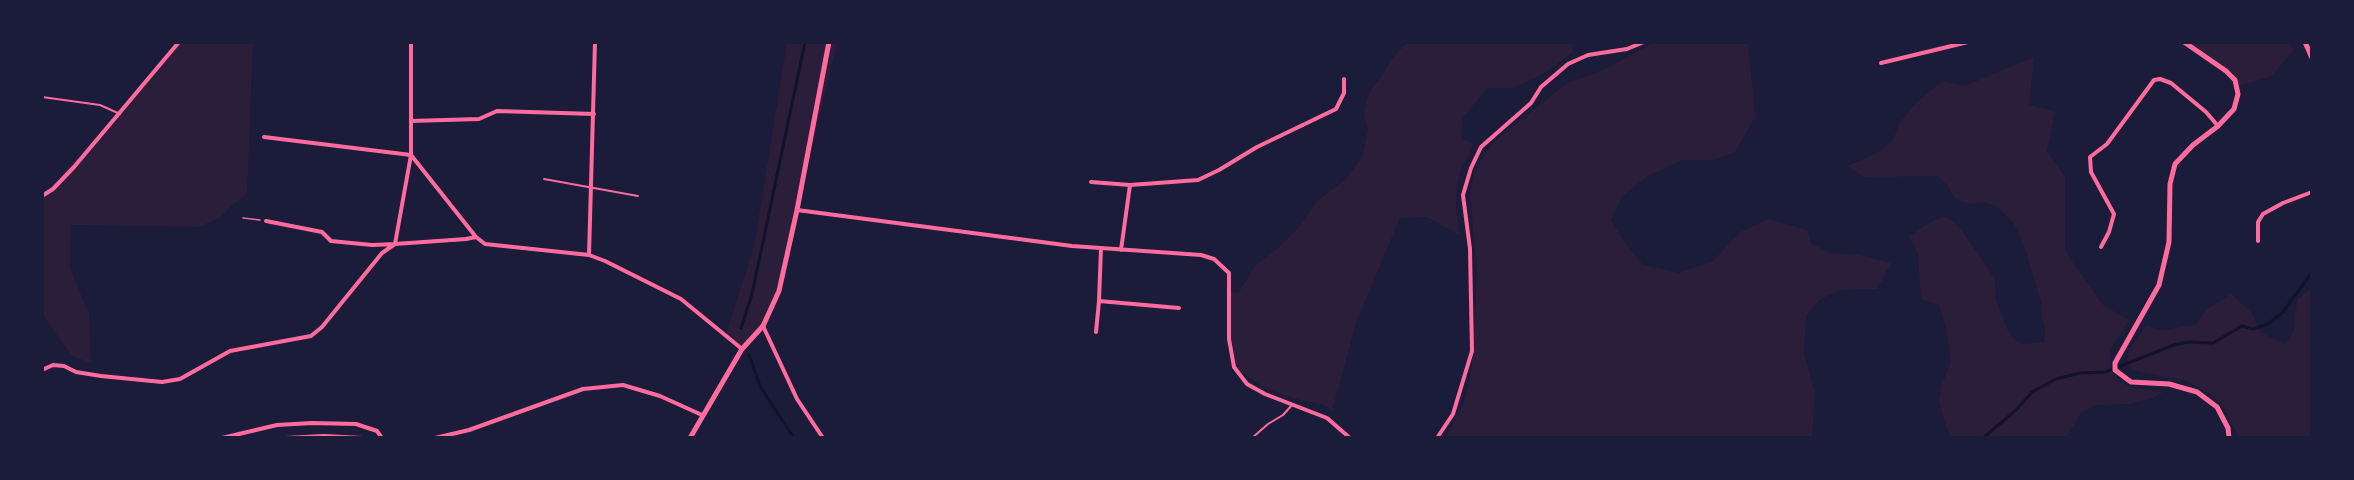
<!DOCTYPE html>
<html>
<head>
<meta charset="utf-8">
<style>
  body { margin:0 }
  #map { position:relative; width:2354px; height:480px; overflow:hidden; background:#1b1b3a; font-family:"Zilla Slab",serif }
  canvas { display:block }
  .frame { position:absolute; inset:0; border:44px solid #1b1b3a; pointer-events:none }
</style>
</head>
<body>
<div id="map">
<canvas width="2354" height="480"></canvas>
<div class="frame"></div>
</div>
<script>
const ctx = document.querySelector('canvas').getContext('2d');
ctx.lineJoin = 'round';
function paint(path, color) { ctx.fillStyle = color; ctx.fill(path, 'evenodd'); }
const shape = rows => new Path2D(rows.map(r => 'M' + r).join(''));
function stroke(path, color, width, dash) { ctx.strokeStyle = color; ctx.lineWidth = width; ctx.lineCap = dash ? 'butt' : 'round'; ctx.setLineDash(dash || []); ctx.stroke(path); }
paint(shape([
  [176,42,253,42,247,194,231,206,220,218,198,227,71,225,70,268,89,314,91,363,72,356,42,314,42,192,48,189,144,85],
  [787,42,837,42,779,291,763,326,742,349,726,334,754,247],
  [1407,42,1571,42,1573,52,1543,74,1513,88,1487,88,1463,118,1461,139,1474,144,1461,170,1457,184,1456,208,1460,235,1427,217,1400,218,1357,320,1332,411,1325,405,1300,400,1264,388,1234,367,1230,354,1230,292,1238,293,1256,265,1278,248,1301,225,1317,201,1346,179,1363,155,1368,129,1364,116,1369,92,1380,79,1391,60],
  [1654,42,1748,42,1755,117,1735,152,1713,160,1682,160,1646,177,1621,198,1611,220,1625,243,1643,265,1679,273,1713,261,1740,232,1769,219,1807,230,1812,244,1831,253,1860,255,1891,263,1877,289,1840,290,1819,300,1806,316,1804,353,1815,393,1812,438,1446,438,1464,402,1469,384,1473,355,1477,273,1470,196,1474,175,1480,161,1496,140,1557,91,1570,82,1606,69],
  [2187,42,2288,42,2294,49,2272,76,2239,86,2232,74],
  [2034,57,2029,105,2055,111,2047,151,2065,177,2065,251,2103,305,2129,320,2110,351,2110,368,2118,380,2131,387,2163,392,2153,398,2130,404,2096,405,2081,413,2066,438,1953,438,1946,427,1939,401,1942,384,1951,362,1946,328,1939,305,1921,299,1918,253,1909,236,1936,219,1944,217,1950,219,1961,229,1995,279,1996,300,2007,329,2013,338,2022,344,2044,342,2045,330,2042,317,2041,302,2023,242,2013,222,1997,206,1983,202,1973,204,1962,202,1954,197,1947,185,1938,176,1864,177,1847,166,1877,153,1893,140,1900,122,1916,103,1942,81,1965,86],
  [2312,287,2312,438,2239,438,2222,405,2210,394,2187,381,2137,371,2129,367,2126,363,2129,350,2146,326,2163,330,2195,325,2207,309,2231,294,2252,313,2260,332,2286,345,2294,329,2297,300]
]), '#2a1e3b');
stroke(shape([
  [741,328,752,294,805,42],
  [749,355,760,386,794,438],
  [1983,438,2016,410,2032,392,2056,379,2080,373,2105,372,2174,345,2188,342,2213,343,2242,326,2253,329,2268,324,2283,312,2312,272]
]), '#12122b', 3);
stroke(shape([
  [243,218,260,220]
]), '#ff6b9d', 1.5);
stroke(shape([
  [42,97,100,105,120,114],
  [544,179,638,196],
  [1252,438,1268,424,1283,415,1292,405]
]), '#ff6b9d', 2);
stroke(shape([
  [411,42,411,155,476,237,485,244,589,255,605,261,681,299,742,349],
  [1881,63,1968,42],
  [411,121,479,119,497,111,594,114],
  [264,137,411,155,395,244,372,245,331,241,322,232,266,221],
  [1091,182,1130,185],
  [42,196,53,189,74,167,179,42],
  [797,210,1072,246,1201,255,1214,259,1229,273,1229,339,1234,367,1247,384,1265,394,1327,418,1350,438],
  [2258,241,2258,222,2263,214,2283,203,2312,192],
  [2101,247,2109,232,2114,214,2091,172,2090,157,2107,144,2154,80,2160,79,2171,83,2206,112,2218,126],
  [1101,248,1099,301,1179,308],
  [1121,250,1130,185,1198,180,1219,170,1257,147,1336,109,1344,93,1344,79],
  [589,255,595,42],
  [763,326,797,399,823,438],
  [1096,332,1099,301],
  [42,370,53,365,64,366,76,372,101,376,162,382,180,379,230,351,311,336,322,327,382,253,395,244,466,239,476,237],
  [222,438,277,425,312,423,356,424,377,431,382,438],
  [285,438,324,436,363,438],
  [435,438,469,430,583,389,623,385,660,396,702,415],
  [1437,438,1453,414,1472,351,1470,249,1463,195,1471,168,1481,147,1531,103,1541,87,1568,64,1588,55,1627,49,1644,42]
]), '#ff6b9d', 4);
stroke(shape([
  [2184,42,2226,71,2235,80,2238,94,2234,109,2218,126,2193,145,2175,164,2170,184,2169,242,2159,285,2115,363,2115,370,2131,382,2169,384,2197,392,2217,407,2228,428,2229,438],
  [2305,42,2312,58],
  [690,438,742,349,763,326,779,291,797,210,829,42]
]), '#ff6b9d', 5);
</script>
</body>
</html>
